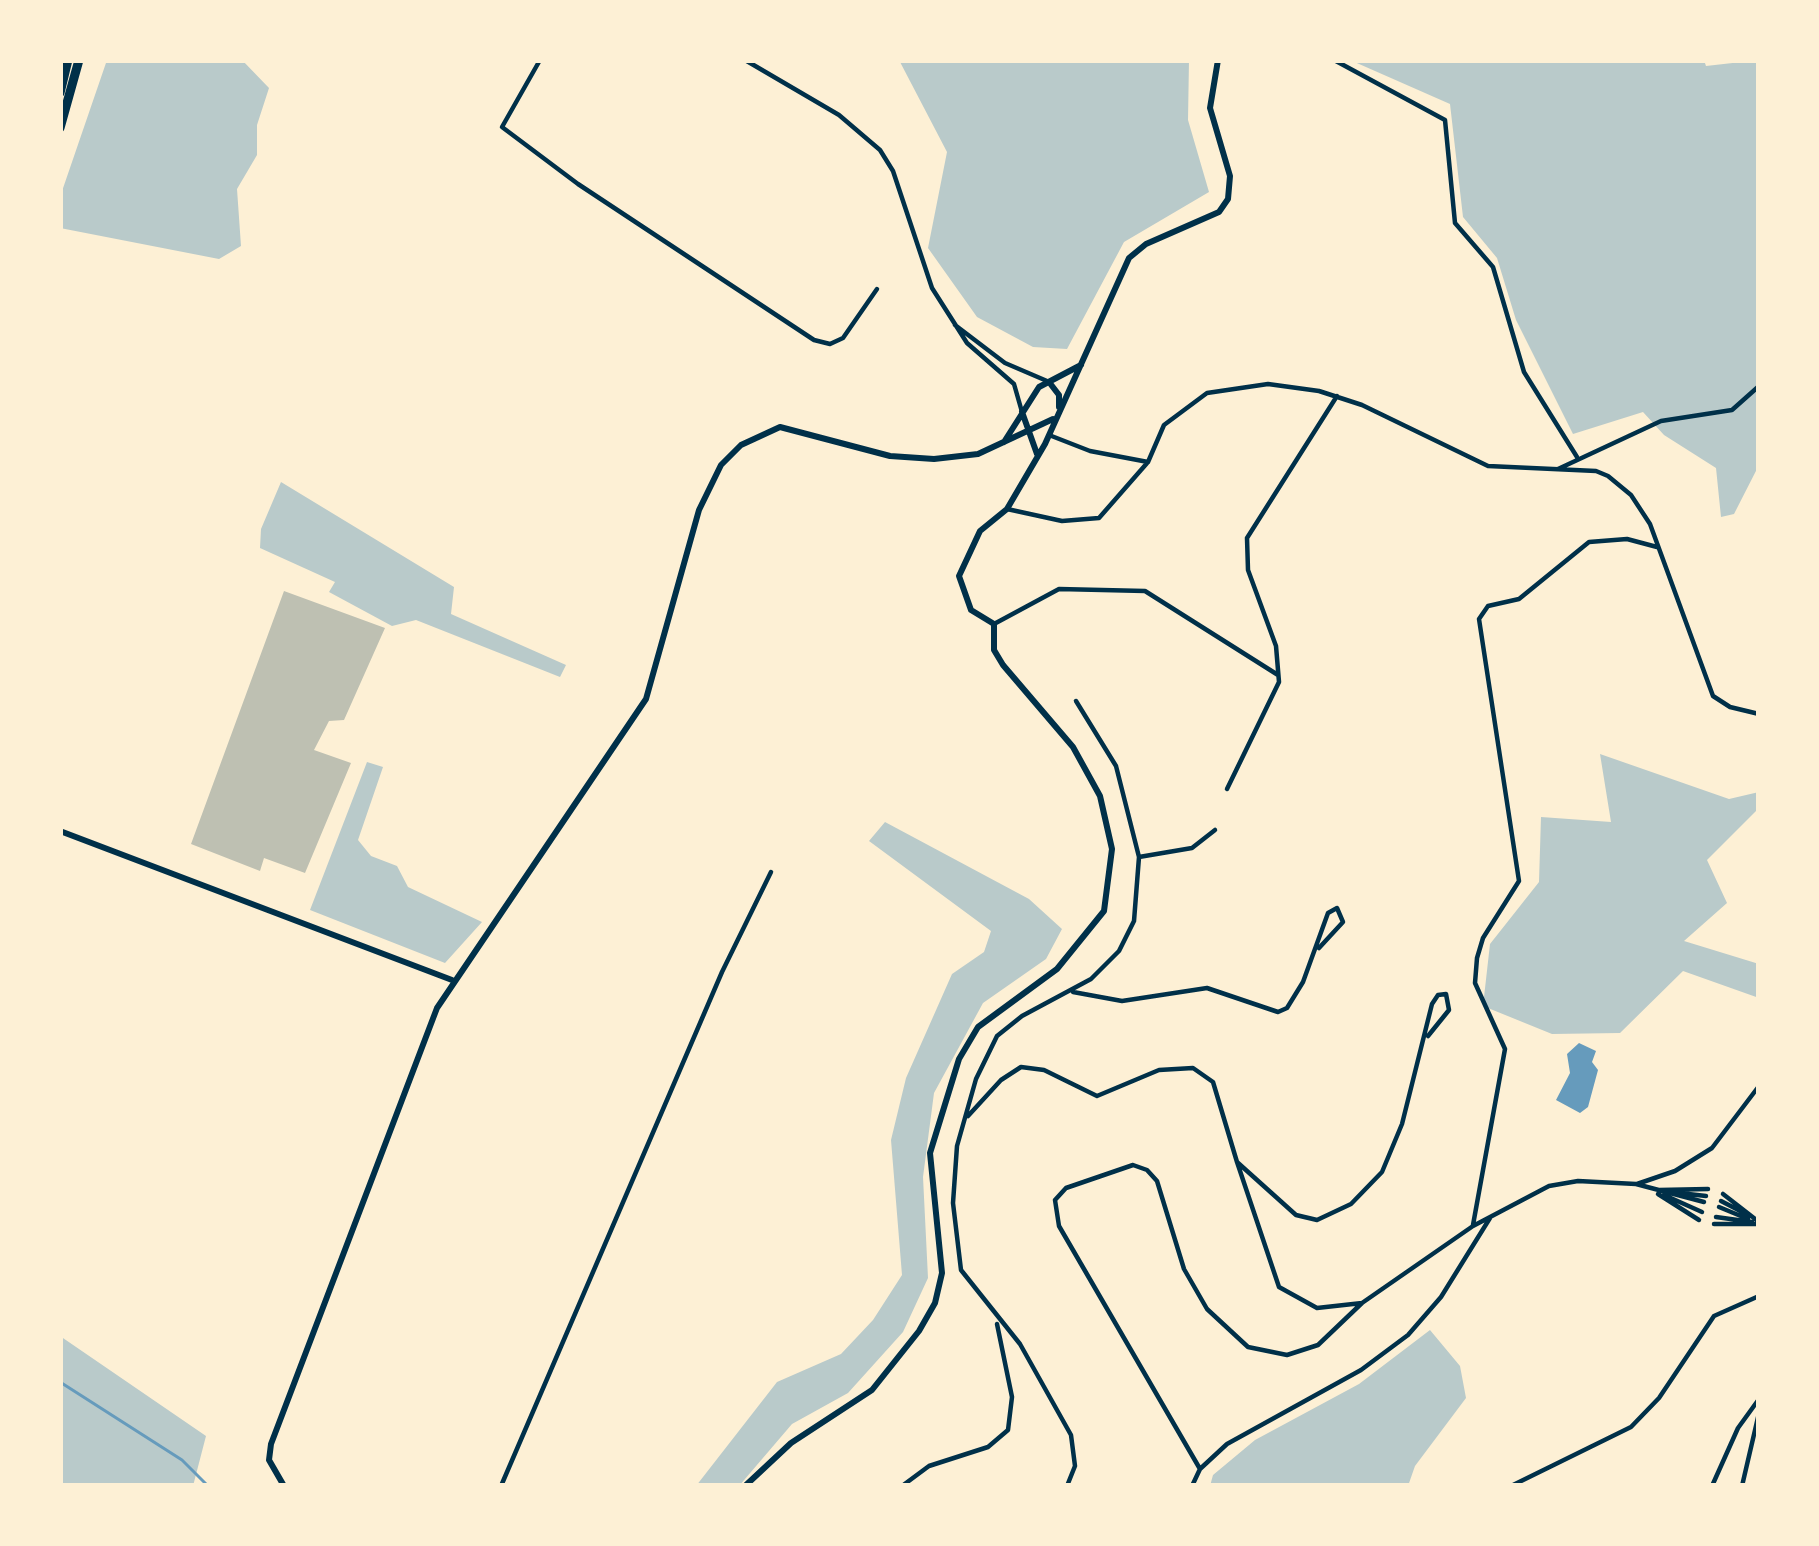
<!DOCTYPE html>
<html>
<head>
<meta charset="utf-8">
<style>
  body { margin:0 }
  #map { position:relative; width:1819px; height:1546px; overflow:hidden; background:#fdf0d5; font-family:Jost,sans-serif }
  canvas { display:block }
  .frame { position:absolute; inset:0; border:63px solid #fdf0d5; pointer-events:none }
</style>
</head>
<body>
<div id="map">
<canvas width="1819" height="1546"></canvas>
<div class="frame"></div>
</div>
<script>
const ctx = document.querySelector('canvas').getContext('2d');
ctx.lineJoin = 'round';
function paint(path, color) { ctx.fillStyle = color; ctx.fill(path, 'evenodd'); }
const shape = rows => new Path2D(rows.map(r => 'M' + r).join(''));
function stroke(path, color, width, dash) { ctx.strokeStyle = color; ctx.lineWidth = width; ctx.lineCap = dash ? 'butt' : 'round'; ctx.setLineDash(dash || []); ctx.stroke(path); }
paint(shape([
  [107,60,242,60,269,88,257,125,257,155,237,189,241,246,219,259,60,228,60,197],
  [899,60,1189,60,1188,120,1209,192,1124,242,1067,349,1033,347,977,317,928,248,947,152],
  [1350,60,1704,60,1706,66,1759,60,1759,465,1734,514,1721,517,1716,468,1664,435,1643,412,1573,434,1516,320,1497,258,1463,217,1450,104],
  [281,482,454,587,451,614,566,665,560,677,416,620,392,626,329,592,335,582,260,548,261,529],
  [1600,754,1729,799,1759,792,1759,808,1707,860,1727,903,1684,941,1759,964,1759,998,1683,971,1620,1033,1552,1034,1483,1006,1490,944,1539,882,1541,817,1611,822],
  [367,762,383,767,358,840,371,856,397,866,408,887,482,922,445,963,310,910],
  [885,822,1029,899,1062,929,1046,959,983,1003,934,1093,923,1177,928,1278,903,1332,848,1393,792,1424,739,1486,696,1486,777,1382,841,1354,873,1320,902,1275,891,1140,906,1078,952,974,984,952,991,931,869,841],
  [1430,1330,1460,1366,1466,1398,1415,1466,1408,1486,1210,1486,1213,1475,1255,1440,1359,1384],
  [60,1336,206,1436,193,1486,60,1486]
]), '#b9caca');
paint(shape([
  [1579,1043,1596,1051,1592,1062,1598,1070,1588,1107,1580,1113,1556,1100,1570,1073,1567,1054]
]), '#669bbc');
stroke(shape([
  [60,1382,182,1460,206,1484]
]), '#669bbc', 3);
paint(shape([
  [284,591,385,628,344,720,329,721,314,750,351,763,305,873,264,858,260,871,191,844]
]), '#bec0b2');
stroke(shape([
  [540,60,502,127,578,184,814,340,830,344,843,338,877,289],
  [745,60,839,115,880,150,893,171,932,288,967,343,1014,384,1022,412],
  [1334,60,1445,120,1455,223,1493,267,1524,372,1577,457],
  [955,325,1005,363,1047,381],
  [1049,435,1090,451,1148,462],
  [1558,469,1661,421,1732,410,1759,386],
  [1007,509,1062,521,1099,518,1148,462,1164,425,1207,393,1268,384,1319,391,1362,405,1488,466,1596,471,1608,476,1631,495,1650,524,1713,696,1730,707,1759,714],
  [994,624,1059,589,1145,591,1278,675],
  [1227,789,1279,682,1276,646,1248,570,1247,538,1337,396],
  [1139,857,1192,848,1215,830],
  [1073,992,1122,1001,1207,988,1278,1012,1287,1008,1303,982,1328,913,1337,908,1343,922,1319,948],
  [968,1116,1001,1080,1021,1067,1044,1070,1097,1096,1159,1070,1193,1068,1213,1082,1237,1162,1296,1215,1317,1220,1351,1204,1382,1172,1402,1124,1432,1004,1438,995,1446,994,1449,1010,1428,1036],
  [1237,1162,1279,1287,1317,1308,1362,1303],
  [1637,1184,1675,1171,1712,1148,1759,1086],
  [1659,1190,1708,1189],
  [1671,1192,1706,1196],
  [1658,1194,1699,1220],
  [1723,1194,1759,1222],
  [1664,1195,1702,1212],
  [1721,1201,1750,1216],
  [1719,1207,1748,1219],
  [1716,1217,1752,1222],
  [1714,1224,1759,1224],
  [1473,1225,1505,1049,1475,983,1477,958,1483,938,1519,881,1479,619,1488,606,1519,599,1589,542,1627,539,1657,547],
  [1200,1469,1059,1226,1055,1200,1066,1188,1133,1165,1147,1170,1157,1181,1184,1269,1207,1309,1248,1347,1287,1355,1318,1345,1362,1303,1473,1226,1549,1186,1578,1181,1636,1184,1704,1202],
  [501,1486,722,972,771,872],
  [902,1486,929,1466,988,1447,1008,1430,1012,1397,997,1324],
  [1067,1486,1075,1466,1071,1435,1020,1344,961,1270,953,1203,957,1146,976,1079,997,1036,1022,1016,1091,979,1119,951,1134,921,1139,857,1116,766,1076,701],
  [1192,1486,1200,1469,1227,1444,1361,1370,1408,1335,1441,1297,1490,1218],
  [1511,1486,1631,1427,1659,1398,1714,1316,1759,1296],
  [1712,1486,1738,1428,1759,1399],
  [1742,1486,1759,1413]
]), '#003049', 4.5);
stroke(shape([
  [1049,382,1059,395,1059,407],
  [1022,412,1037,454],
  [1004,442,1039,387,1081,365],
  [60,831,452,980],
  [284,1486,269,1460,271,1444,437,1008,646,699,699,510,721,465,741,445,780,427,890,456,934,459,978,454,1053,419],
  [745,1486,791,1443,872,1390,919,1331,935,1303,942,1273,930,1153,959,1059,978,1027,1057,969,1104,911,1112,849,1100,796,1073,747,1003,665,994,650,994,624,971,610,959,576,980,531,1007,509,1045,444,1129,258,1146,244,1219,212,1228,199,1230,176,1210,108,1218,60]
]), '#003049', 6);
stroke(shape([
  [60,93,68,60],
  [60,128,79,60]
]), '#003049', 9);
</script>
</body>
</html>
